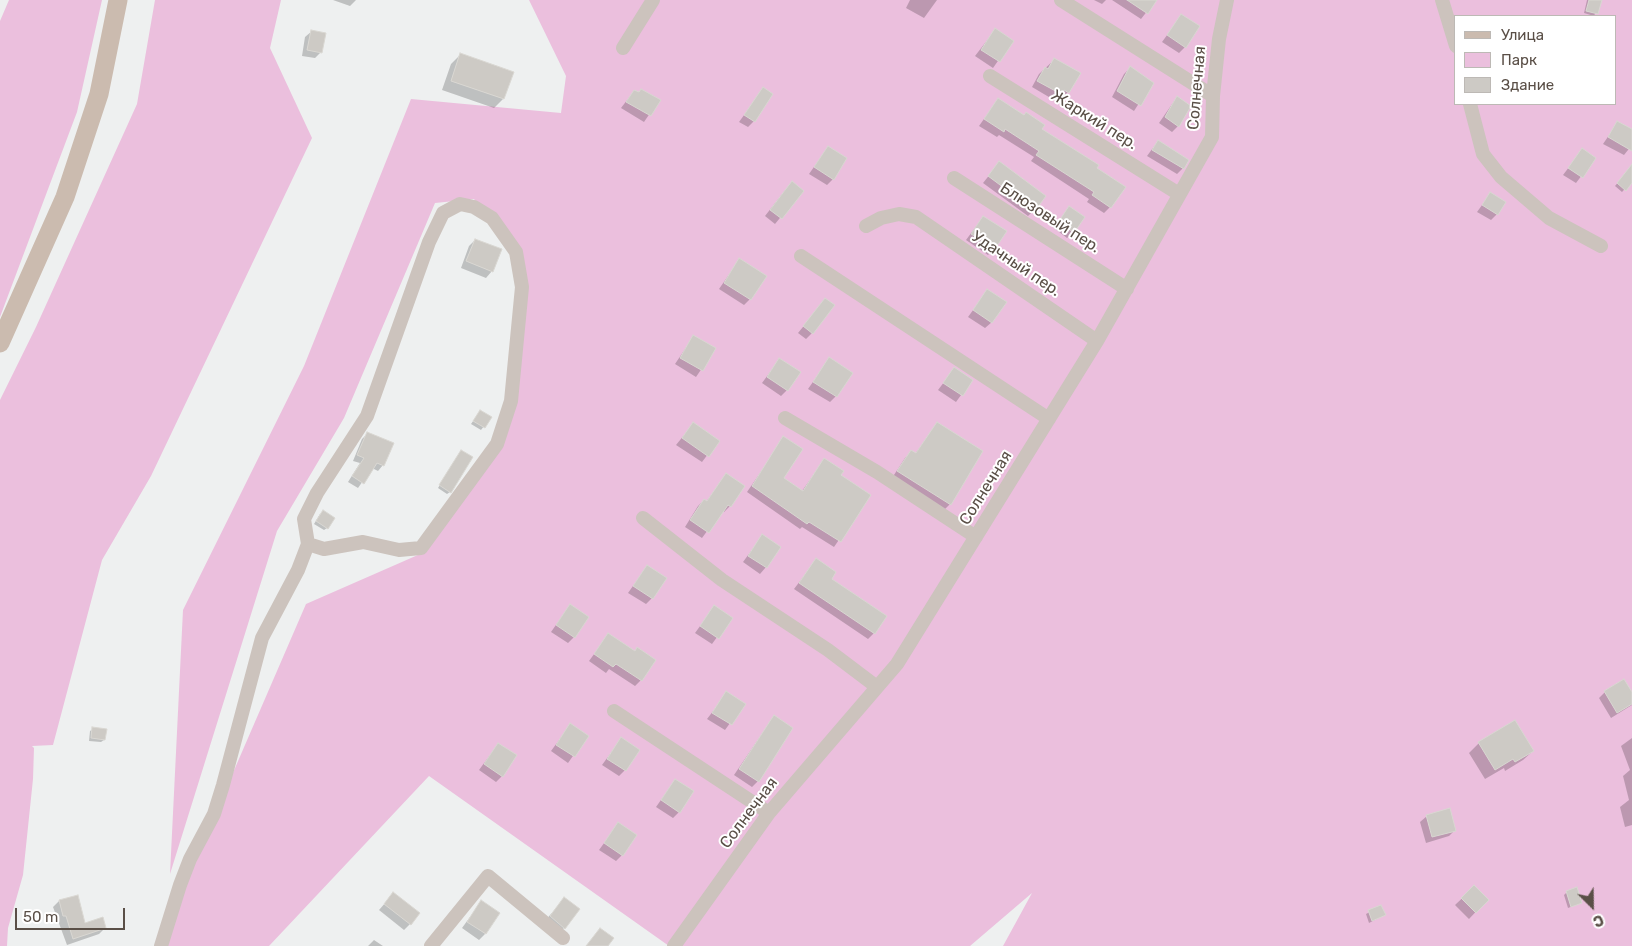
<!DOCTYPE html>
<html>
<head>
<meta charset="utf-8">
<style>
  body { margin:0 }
  #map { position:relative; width:1632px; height:946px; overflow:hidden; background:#eef0f0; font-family:Rubik,sans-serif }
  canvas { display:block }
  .legend { position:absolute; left:1454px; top:15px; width:162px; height:90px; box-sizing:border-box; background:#fff; border:1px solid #bdb9b5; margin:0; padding:6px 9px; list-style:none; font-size:15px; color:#5a4f47 }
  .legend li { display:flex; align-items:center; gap:10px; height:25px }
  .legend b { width:25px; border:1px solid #bdb9b5 }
  .north { position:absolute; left:1567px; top:881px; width:50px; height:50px; -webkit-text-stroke:4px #fff; paint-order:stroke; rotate:157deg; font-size:14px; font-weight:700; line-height:20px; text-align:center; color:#5a4f47 }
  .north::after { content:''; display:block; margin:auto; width:18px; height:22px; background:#5a4f47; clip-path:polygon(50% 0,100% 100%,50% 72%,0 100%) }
  .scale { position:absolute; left:15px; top:908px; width:110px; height:22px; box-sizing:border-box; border:2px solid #5a4f47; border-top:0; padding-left:6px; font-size:15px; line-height:18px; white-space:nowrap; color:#5a4f47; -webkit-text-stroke:4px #fff; paint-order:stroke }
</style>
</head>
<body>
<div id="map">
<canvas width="1632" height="946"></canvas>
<ul class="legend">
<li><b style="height:6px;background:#cbbbaf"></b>Улица</li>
<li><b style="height:14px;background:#ebbfdd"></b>Парк</li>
<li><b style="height:14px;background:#cdcac5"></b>Здание</li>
</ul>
<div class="north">С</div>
<div class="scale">50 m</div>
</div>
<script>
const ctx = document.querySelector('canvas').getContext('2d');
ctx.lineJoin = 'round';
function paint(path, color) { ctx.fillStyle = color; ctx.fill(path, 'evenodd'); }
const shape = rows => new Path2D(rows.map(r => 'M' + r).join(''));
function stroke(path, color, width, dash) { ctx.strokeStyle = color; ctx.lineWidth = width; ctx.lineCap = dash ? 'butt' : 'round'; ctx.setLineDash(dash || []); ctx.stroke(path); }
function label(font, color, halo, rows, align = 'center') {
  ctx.font = font + ' Rubik,sans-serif'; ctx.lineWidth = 4; ctx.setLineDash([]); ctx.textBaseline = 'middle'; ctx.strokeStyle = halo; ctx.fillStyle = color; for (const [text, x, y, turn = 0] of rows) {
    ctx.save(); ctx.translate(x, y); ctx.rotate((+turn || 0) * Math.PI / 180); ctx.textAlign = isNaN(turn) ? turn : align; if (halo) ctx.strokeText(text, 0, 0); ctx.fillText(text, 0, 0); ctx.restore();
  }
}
paint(shape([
  [9,0,102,0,77,112,0,317,0,21],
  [155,0,281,0,270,48,312,138,151,476,102,560,53,745,32,746,34,748,33,779,23,875,8,928,7,946,0,946,0,400,36,327,137,104],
  [529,0,1632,0,1632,946,1003,946,1032,893,970,946,669,946,429,776,269,946,158,946,306,604,427,551,515,403,515,262,474,199,435,203,344,418,277,531,170,874,183,610,304,366,411,99,561,113,566,76],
  [1456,16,1616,16,1616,104,1456,104]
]), '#ebbfdd');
paint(shape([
  [333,0,356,0,350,6],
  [910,0,937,0,924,18,906,8],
  [1094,0,1106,0,1102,4],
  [1112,0,1156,0,1141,19],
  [1587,0,1601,0,1594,16,1584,13],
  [1181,16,1185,47,1179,53,1162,42],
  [995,30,1012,41,993,68,975,56],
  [312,31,321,52,315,58,302,56,305,37],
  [461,54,503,99,494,108,442,90,451,64],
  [1054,60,1068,92,1062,98,1058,96,1054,100,1032,87,1039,74],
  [1130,68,1152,83,1134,111,1112,97,1124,74],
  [763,89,754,121,748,127,739,122],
  [634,91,659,100,644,122,621,108],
  [1177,97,1178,126,1172,132,1159,123],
  [998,99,1095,168,1110,207,1104,213,1087,202,1089,199,1031,161,1034,157,999,135,997,137,979,126],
  [1618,122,1632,130,1632,145,1624,155,1603,144],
  [1158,141,1183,168,1177,174,1147,156],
  [828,147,833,179,827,185,809,174],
  [1582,150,1595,158,1576,183,1563,175],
  [999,163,1034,210,1028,216,983,183],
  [1625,174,1632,175,1632,181,1622,192,1615,186],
  [786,189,802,191,775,224,765,216],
  [1490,194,1497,214,1491,220,1477,212],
  [1070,208,1074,232,1067,238,1054,228],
  [983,217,994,249,988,255,966,240],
  [475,240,492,271,486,278,461,268,469,246],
  [739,260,750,299,744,305,719,289],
  [987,291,992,322,985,328,968,317],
  [825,300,812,333,806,339,798,333],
  [693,337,715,349,696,377,675,364],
  [829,359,836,396,830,402,808,389],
  [779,360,787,390,781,396,762,383],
  [954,369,972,380,956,402,938,390],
  [480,411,490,418,481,430,471,424],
  [693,424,718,441,702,462,676,445],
  [937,424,950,504,944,510,892,478,905,458,912,452,915,454],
  [367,434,383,465,378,471,372,468,358,488,348,482,360,463,353,461,362,439],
  [784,438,783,478,802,491,824,460,839,475,870,495,834,547,802,527,800,529,747,492],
  [459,454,450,492,447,494,438,488],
  [726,475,730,506,724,512,722,511,702,538,685,527,698,506,704,500,706,502],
  [320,514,327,528,324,530,314,524],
  [762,536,766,567,760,574,743,562],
  [816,560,874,633,868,639,794,589],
  [647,566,652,598,646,604,628,593],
  [570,605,574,637,568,643,551,632],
  [714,607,731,618,712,644,695,633],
  [608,635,641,680,635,686,609,669,606,673,589,661],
  [1605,692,1632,695,1632,705,1611,718,1599,698],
  [727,693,744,704,725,730,707,719],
  [774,716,758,781,752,787,734,775],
  [570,725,587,736,568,763,551,751],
  [93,729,104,740,101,742,89,741,90,731],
  [1632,738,1632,825,1625,827,1620,807,1629,800,1623,776,1630,770,1621,746],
  [621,739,625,770,619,776,602,765],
  [1479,743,1533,751,1523,760,1505,771,1504,768,1485,779,1469,753],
  [498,744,502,776,496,782,479,770],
  [675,780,679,812,673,818,656,807],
  [1427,816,1455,830,1449,836,1426,843,1420,822],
  [618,824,622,855,616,861,599,850],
  [1474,887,1487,900,1469,919,1455,905],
  [1567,892,1581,903,1568,908,1564,895],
  [393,894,410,924,404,930,379,910],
  [564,899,564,928,558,934,544,922],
  [59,901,84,924,105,928,99,934,67,945,53,907],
  [481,902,485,934,479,940,462,928],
  [1381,906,1384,915,1369,923,1366,914],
  [374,940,383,946,368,946]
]), '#0003');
const building = shape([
  [1127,0,1157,0,1148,14,1127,0],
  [1589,0,1602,0,1598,14,1586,11,1589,0],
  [1181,14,1200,26,1186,48,1167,35,1181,14],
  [995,28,1014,41,1000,62,981,50,995,28],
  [311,30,326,33,322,53,307,50,311,30],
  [460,53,514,72,504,99,451,81,460,53],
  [1054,58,1081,73,1069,93,1064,90,1061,94,1037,81,1045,67,1048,69,1054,58],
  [1130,66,1154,83,1141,106,1117,91,1130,66],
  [763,87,773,94,755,122,744,115,763,87],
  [641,89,661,100,651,116,626,102,634,90,639,92,641,89],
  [1177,96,1191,106,1179,127,1165,117,1177,96],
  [998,98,1024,115,1026,112,1045,125,1042,129,1099,165,1097,168,1126,187,1111,208,1092,195,1094,192,1036,155,1039,151,1005,129,1004,132,984,119,998,98],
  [1617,121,1632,129,1632,151,1608,137,1617,121],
  [1158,140,1189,160,1184,169,1152,150,1158,140],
  [828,146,847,158,834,180,814,167,828,146],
  [1582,148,1596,158,1583,178,1568,168,1582,148],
  [999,161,1046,196,1035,211,988,176,999,161],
  [1632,164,1632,183,1626,191,1617,183,1632,164],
  [792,181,804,191,782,219,770,210,792,181],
  [1490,192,1506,202,1498,215,1482,205,1490,192],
  [1069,206,1085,217,1074,233,1059,221,1069,206],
  [983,216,1007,231,995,249,971,234,983,216],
  [475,239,502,249,493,272,466,261,475,239],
  [739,258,767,276,751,300,724,283,739,258],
  [987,289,1007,302,992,323,973,310,987,289],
  [825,298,835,305,813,334,803,326,825,298],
  [693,335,716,348,703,371,680,358,693,335],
  [829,357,853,373,837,397,813,382,829,357],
  [779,358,801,372,788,391,767,377,779,358],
  [954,367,973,380,963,396,943,383,954,367],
  [480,410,492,417,485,428,473,421,480,410],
  [693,422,720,441,709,457,682,438,693,422],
  [937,422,983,451,951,505,897,471,911,450,916,453,937,422],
  [367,432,394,443,384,466,377,463,364,484,352,476,364,458,357,455,367,432],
  [783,436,803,449,784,478,803,491,824,458,844,471,841,475,871,495,841,542,809,522,807,524,752,486,783,436],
  [461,450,473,457,451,493,439,485,461,450],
  [726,473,745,486,731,507,728,505,709,533,690,520,704,499,707,501,726,473],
  [323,510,335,518,328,529,316,521,323,510],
  [762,534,781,547,767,568,748,556,762,534],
  [816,558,836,572,832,579,887,616,875,634,799,583,816,558],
  [647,565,667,578,653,599,633,586,647,565],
  [570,604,589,617,575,638,556,625,570,604],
  [714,605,733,618,719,639,700,626,714,605],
  [608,633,635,651,637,647,656,660,642,681,616,664,613,667,594,654,608,633],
  [1624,679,1632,692,1632,704,1617,713,1604,691,1624,679],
  [726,691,746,704,732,725,712,713,726,691],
  [774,715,793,728,759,782,739,769,774,715],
  [1515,720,1534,751,1515,762,1513,759,1495,770,1478,742,1515,720],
  [570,723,589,736,575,757,556,745,570,723],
  [92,727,107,729,105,740,91,738,92,727],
  [621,737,640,750,626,771,607,759,621,737],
  [498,743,517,755,503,777,484,764,498,743],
  [675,779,694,791,680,813,661,800,675,779],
  [1450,808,1456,831,1432,837,1426,815,1450,808],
  [618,822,637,835,623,856,604,843,618,822],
  [1474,885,1489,900,1476,913,1461,898,1474,885],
  [1577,887,1582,903,1571,907,1566,891,1577,887],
  [393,892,420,913,411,925,384,904,393,892],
  [78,895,85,923,103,917,106,928,73,939,66,916,63,916,59,900,78,895],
  [564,897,580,909,565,929,550,916,564,897],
  [481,900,500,913,486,934,467,922,481,900],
  [1381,905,1386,915,1372,921,1368,910,1381,905],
  [600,928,614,938,608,946,586,946,600,928]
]);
paint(building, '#cdcac5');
stroke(building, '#d9d7d2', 1);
stroke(shape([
  [1061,0,1213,96],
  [1442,0,1456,46],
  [623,48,653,0],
  [990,76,1179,194],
  [1470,104,1483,154,1501,177,1549,218,1601,246],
  [954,178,1127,289],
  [866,226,881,218,899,214,916,217,1097,341],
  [801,256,1049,419],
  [785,418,877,472,976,537],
  [643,518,722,580,828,650,877,687],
  [614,711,769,813],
  [161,946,180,885,190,859,214,814,223,785,262,638,298,570,308,544,304,519,317,493,367,416,429,242,443,213,460,204,474,207,492,218,516,252,522,287,511,401,497,444,421,548,399,550,363,542,324,549,308,544],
  [431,946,488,876,563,938],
  [674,946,769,813,897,664,1097,341,1212,137,1213,96,1219,39,1227,0]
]), '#ccc3bd', 14);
stroke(shape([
  [0,343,65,197,99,94,118,0]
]), '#cbbbaf', 19);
label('16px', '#5a4f47', '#fff', [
  ["Солнечная",1197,88,-85],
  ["Жаркий пер.",1094,120,32],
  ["Блюзовый пер.",1050,218,33],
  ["Удачный пер.",1016,264,34],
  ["Солнечная",986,488,-58],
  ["Солнечная",749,813,-53]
]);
</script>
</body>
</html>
